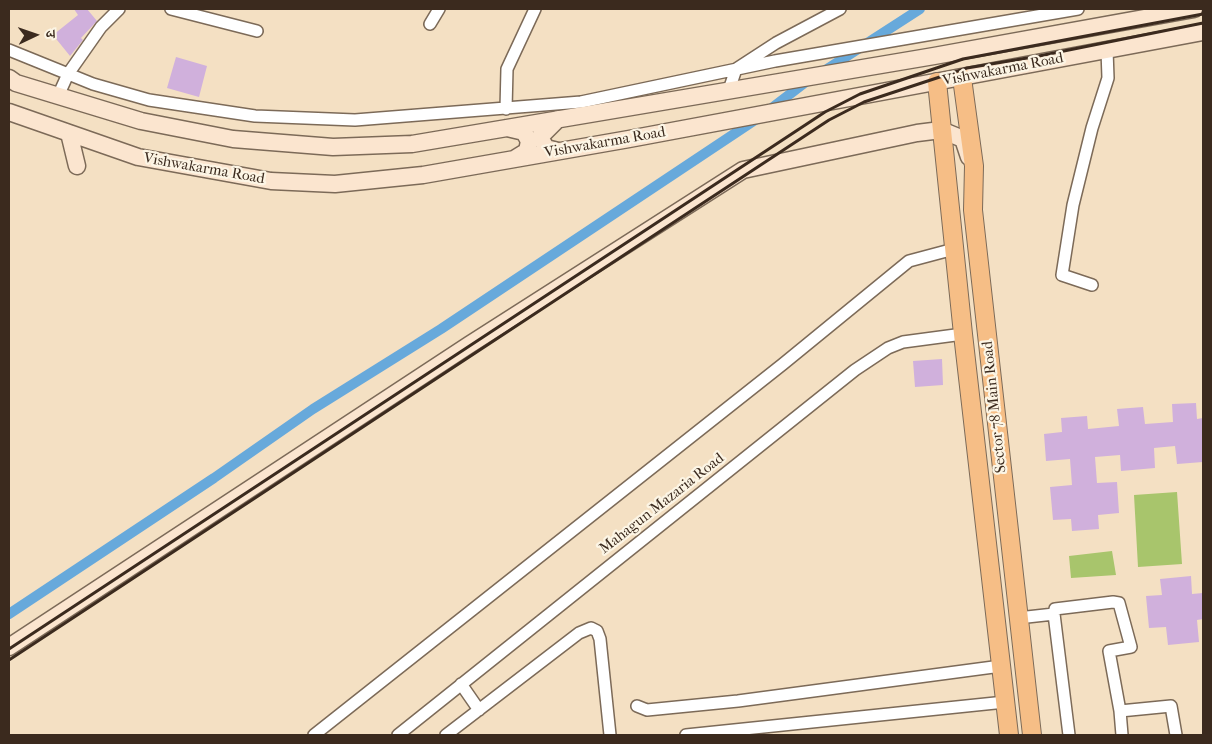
<!DOCTYPE html>
<html>
<head>
<meta charset="utf-8">
<style>
  body { margin:0 }
  #map { position:relative; width:1212px; height:744px; overflow:hidden; background:#f4e0c3; font-family:"IM FELL French Canon","Noto Serif Devanagari",serif }
  canvas { display:block }
  .frame { position:absolute; inset:0; border:10px solid #3b2a1e; pointer-events:none }
  .north { position:absolute; left:10px; top:10px; width:50px; height:50px; -webkit-text-stroke:4px #fcf5e5; paint-order:stroke; rotate:87deg; font-size:14px; font-weight:700; line-height:20px; text-align:center; color:#3b2a1e }
  .north::after { content:''; display:block; margin:auto; width:18px; height:22px; background:#3b2a1e; clip-path:polygon(50% 0,100% 100%,50% 72%,0 100%) }
</style>
</head>
<body>
<div id="map">
<canvas width="1212" height="744"></canvas>
<div class="frame"></div>
<div class="north">उ</div>
</div>
<script>
const ctx = document.querySelector('canvas').getContext('2d');
ctx.lineJoin = 'round';
function paint(path, color) { ctx.fillStyle = color; ctx.fill(path, 'evenodd'); }
const shape = rows => new Path2D(rows.map(r => 'M' + r).join(''));
function stroke(path, color, width, dash) { ctx.strokeStyle = color; ctx.lineWidth = width; ctx.lineCap = dash ? 'butt' : 'round'; ctx.setLineDash(dash || []); ctx.stroke(path); }
function label(font, color, halo, rows, align = 'center') {
  ctx.font = font + ' "IM FELL French Canon",serif'; ctx.lineWidth = 4.5; ctx.setLineDash([]); ctx.textBaseline = 'middle'; ctx.strokeStyle = halo; ctx.fillStyle = color; for (const [text, x, y, turn = 0] of rows) {
    ctx.save(); ctx.translate(x, y); ctx.rotate((+turn || 0) * Math.PI / 180); ctx.textAlign = isNaN(turn) ? turn : align; if (halo) ctx.strokeText(text, 0, 0); ctx.fillText(text, 0, 0); ctx.restore();
  }
}
paint(shape([
  [1177,492,1182,564,1138,567,1134,495],
  [1112,551,1116,575,1071,578,1069,556]
]), '#a8c56c');
stroke(shape([
  [824,71,920,9],
  [9,614,214,478,313,409,441,329,764,114,807,81]
]), '#67a9db', 10);
paint(shape([
  [74,9,87,9,97,21,81,38,83,40,70,56,53,35,78,15],
  [176,57,207,66,199,97,167,88],
  [942,359,943,385,915,387,913,361],
  [1196,403,1197,419,1203,418,1203,462,1177,464,1175,446,1154,448,1155,468,1121,471,1120,455,1095,457,1097,483,1117,482,1119,513,1098,515,1099,529,1072,531,1071,519,1053,520,1050,487,1072,485,1070,459,1046,461,1044,434,1062,432,1061,418,1087,416,1088,429,1119,426,1117,409,1143,407,1145,424,1173,422,1172,404],
  [1191,576,1192,594,1203,593,1203,619,1197,620,1199,642,1168,645,1166,627,1149,628,1146,596,1162,595,1160,579]
]), '#d0b0dc');
const street = shape([
  [171,9,257,31],
  [430,24,439,9],
  [9,50,93,84,149,100,255,116,355,120,581,102,775,61,1078,9],
  [729,90,736,69,776,43,840,9],
  [58,96,68,74,101,27,119,9],
  [506,109,507,69,535,9],
  [1092,285,1062,275,1073,205,1092,128,1108,78,1107,50],
  [1018,618,1054,614],
  [461,684,479,710],
  [637,706,647,710,738,701,1001,666],
  [1120,711,1122,735],
  [314,735,783,364,909,261,954,249],
  [398,735,855,370,888,348,903,342,963,334],
  [446,735,579,633,591,628,597,631,600,639,610,735],
  [686,735,1005,702],
  [1069,735,1054,614,1055,609,1113,602,1119,603,1131,647,1109,651,1120,711,1171,706,1176,735]
]);
const secondary = shape([
  [9,78,16,83,141,121,233,139,333,147,412,144,934,56,1194,9],
  [9,112,138,157,271,181,335,184,423,175,629,139,1203,32],
  [507,128,524,132,529,141,527,151,514,159],
  [69,133,77,166],
  [558,151,546,148,540,137,558,119],
  [9,647,469,345,743,170,917,133,941,130,963,139,969,157]
]);
const primary = shape([
  [962,78,974,166,973,210,1032,735],
  [937,82,963,334,1009,735]
]);
stroke(street, '#7c6a58', 14);
stroke(secondary, '#7c6a58', 19);
stroke(primary, '#7c6a58', 20);
stroke(street, '#fff', 11);
stroke(secondary, '#fbe5cf', 16);
stroke(primary, '#f6be86', 18);
stroke(shape([
  [9,649,825,112,860,94,963,59,1203,14],
  [9,660,829,120,864,102,967,68,1039,56,1203,23]
]), '#3b2a1e', 3);
label('15px', '#3b2a1e', '#fcf5e5', [
  ["Vishwakarma Road",1003,70,-11],
  ["Vishwakarma Road",605,143,-10],
  ["Vishwakarma Road",204,169,10],
  ["Sector 78 Main Road",995,407,-96],
  ["Mahagun Mazaria Road",662,504,-38]
]);
</script>
</body>
</html>
